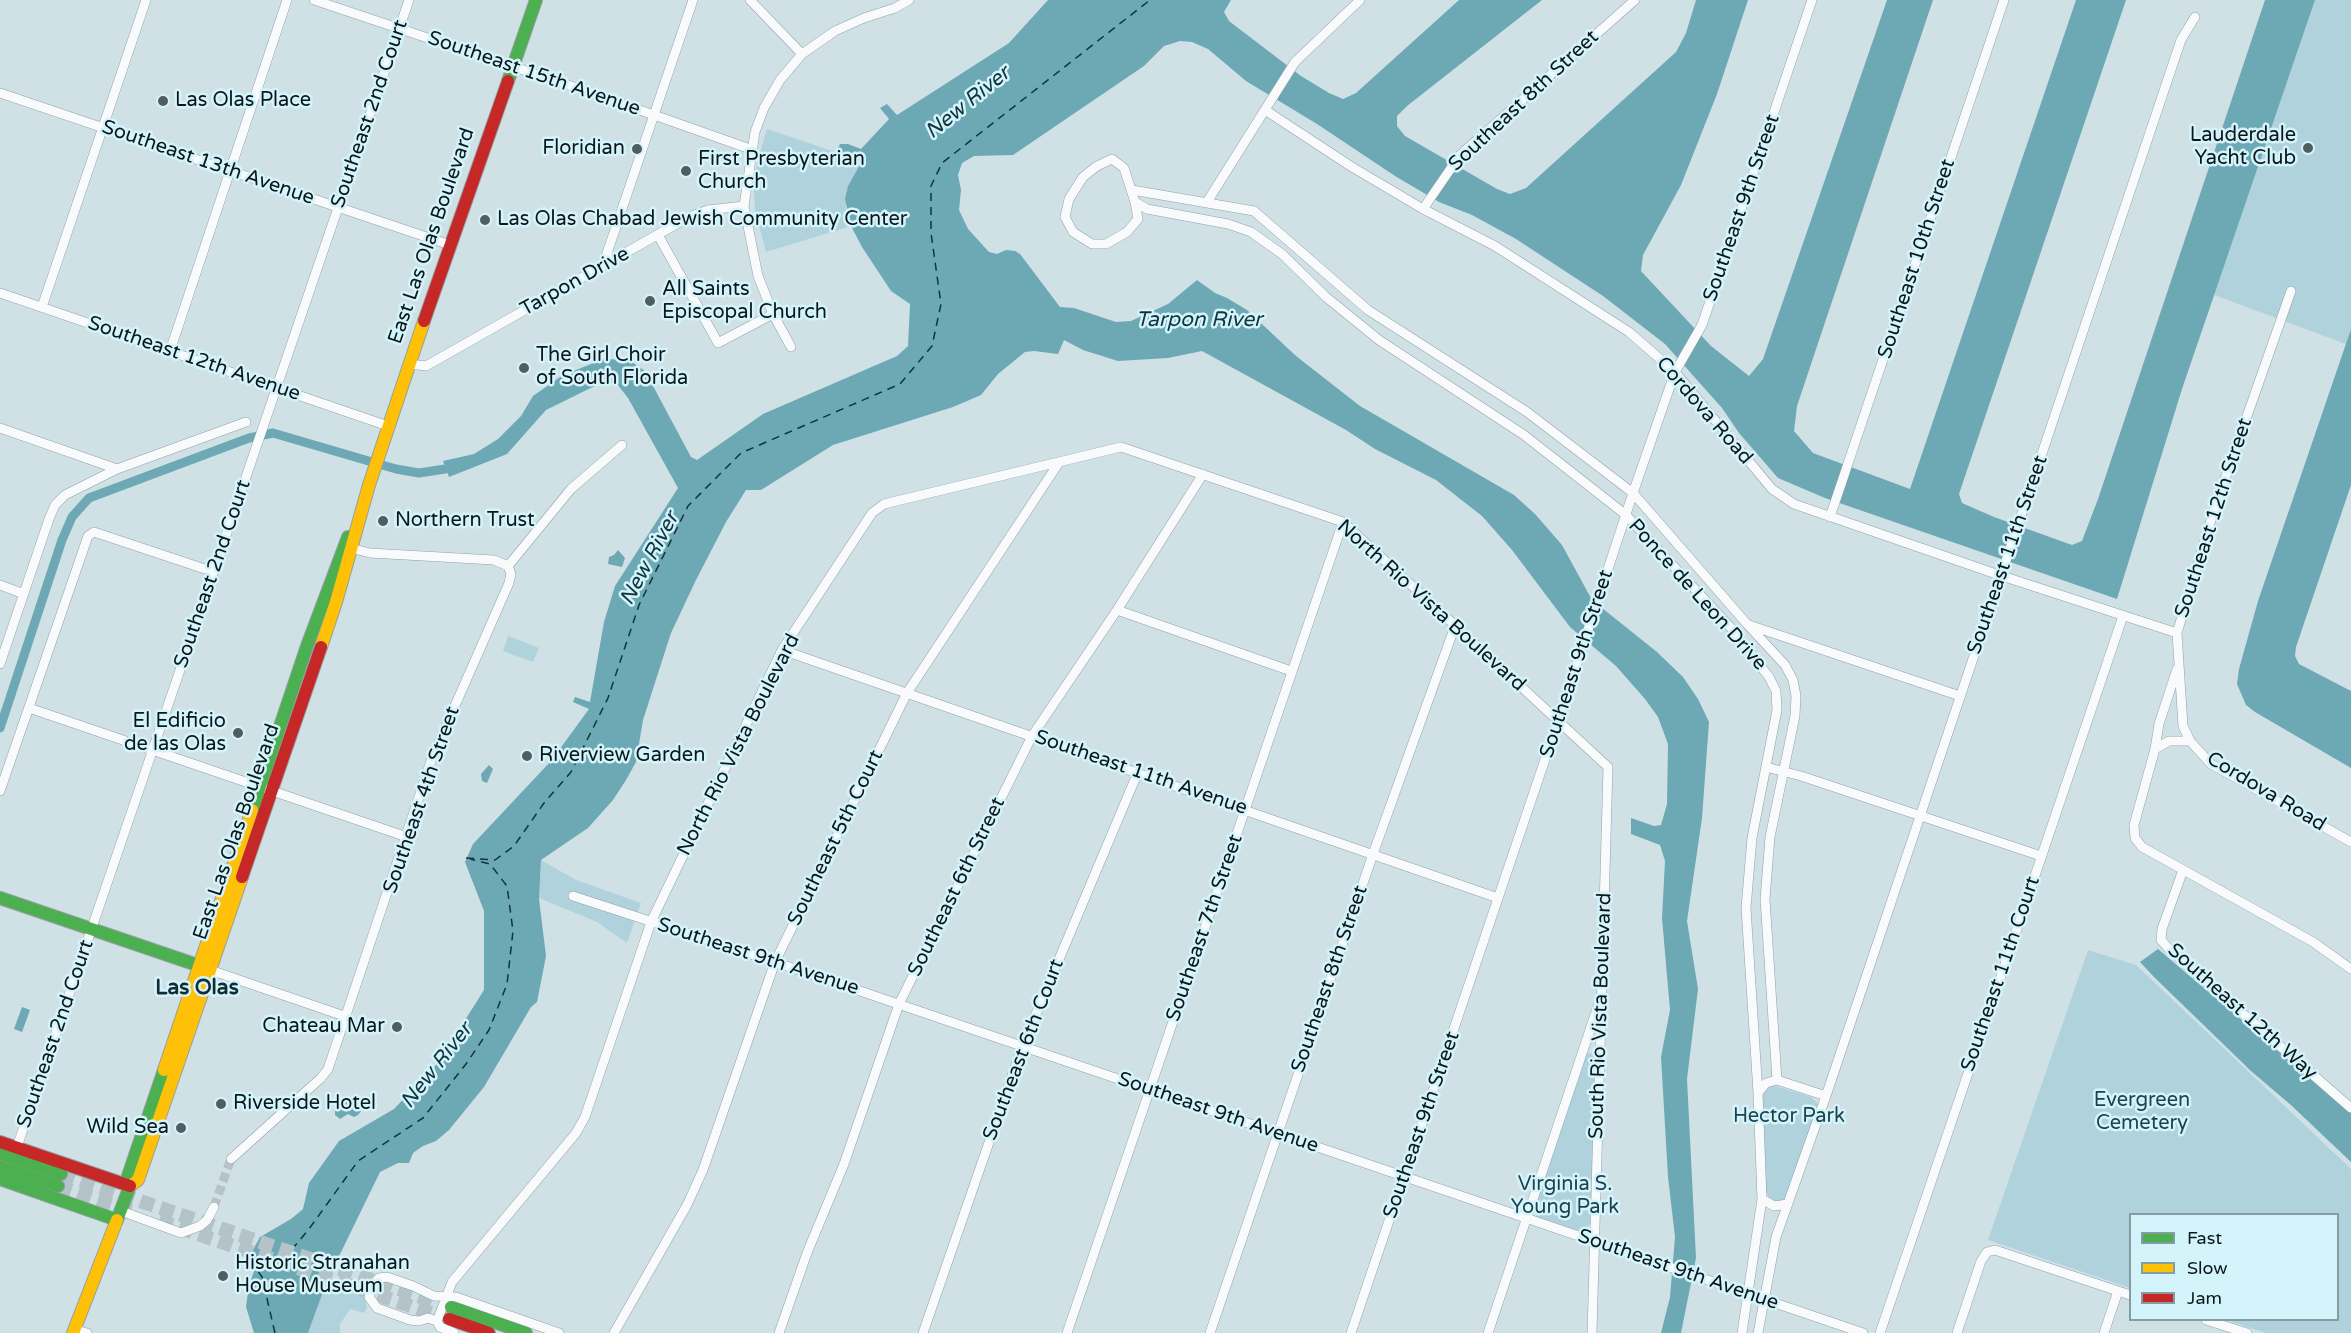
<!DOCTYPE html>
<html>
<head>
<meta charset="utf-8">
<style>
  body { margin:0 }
  #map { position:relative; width:2351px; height:1333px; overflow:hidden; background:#d0e1e6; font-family:"Varela Round",sans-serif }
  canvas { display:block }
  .legend { position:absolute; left:2129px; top:1213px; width:210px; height:108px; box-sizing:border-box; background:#d4f4fc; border:2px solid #849ca2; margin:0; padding:8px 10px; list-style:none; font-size:18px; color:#0c171a }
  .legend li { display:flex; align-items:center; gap:12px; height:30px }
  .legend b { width:30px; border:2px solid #849ca2 }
</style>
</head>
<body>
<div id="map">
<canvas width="2351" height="1333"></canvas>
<ul class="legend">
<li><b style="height:8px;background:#4caf50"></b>Fast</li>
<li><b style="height:8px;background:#ffc107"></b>Slow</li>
<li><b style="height:8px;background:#c62828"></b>Jam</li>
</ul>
</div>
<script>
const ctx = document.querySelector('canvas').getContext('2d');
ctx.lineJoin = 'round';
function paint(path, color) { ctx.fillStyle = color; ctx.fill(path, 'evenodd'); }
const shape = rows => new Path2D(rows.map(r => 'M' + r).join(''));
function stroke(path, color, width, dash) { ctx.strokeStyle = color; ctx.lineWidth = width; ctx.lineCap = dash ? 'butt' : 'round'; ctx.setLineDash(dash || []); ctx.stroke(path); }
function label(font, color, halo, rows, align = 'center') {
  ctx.font = font + ' "Varela Round",sans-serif'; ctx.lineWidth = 5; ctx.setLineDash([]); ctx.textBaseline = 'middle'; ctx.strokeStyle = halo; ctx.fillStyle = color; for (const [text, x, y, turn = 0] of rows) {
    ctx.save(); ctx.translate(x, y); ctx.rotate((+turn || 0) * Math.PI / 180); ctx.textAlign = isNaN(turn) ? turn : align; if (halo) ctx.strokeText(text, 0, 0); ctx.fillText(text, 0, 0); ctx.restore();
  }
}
paint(shape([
  [2315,0,2351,0,2351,329,2346,344,2214,295],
  [767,129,862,161,848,186,846,208,851,226,766,252,755,211,754,191,757,162],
  [508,636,539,648,533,662,503,651],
  [541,860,576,880,641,903,627,943,597,922,539,898],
  [2088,950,2136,965,2351,1169,2351,1333,2266,1333,2226,1320,2338,1320,2338,1214,2130,1214,2130,1288,1988,1240],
  [1588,1053,1595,1054,1597,1059,1591,1223,1585,1229,1580,1231,1537,1217,1534,1210,1585,1055],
  [1772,1085,1811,1097,1818,1104,1818,1108,1786,1200,1777,1203,1770,1200,1766,1191,1761,1101,1764,1089],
  [327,1281,364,1294,367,1308,364,1313,350,1309,340,1324,340,1333,308,1333]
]), '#afd2dc');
paint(shape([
  [1048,0,1231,0,1224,12,1229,21,1301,76,1329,93,1343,99,1356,93,1459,0,1542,0,1407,106,1397,116,1397,126,1405,136,1497,189,1510,194,1526,188,1676,52,1686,33,1696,0,1748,0,1717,94,1681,185,1643,255,1641,271,1711,346,1749,376,1763,359,1887,0,1933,0,1797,406,1794,431,1813,453,1910,489,2076,0,2126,0,1959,494,1962,503,1994,517,2072,545,2082,541,2098,499,2265,0,2315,0,2182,389,2117,599,1825,498,1778,478,1739,433,1722,408,1665,344,1603,296,1516,239,1472,215,1439,202,1395,176,1317,124,1246,81,1208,49,1192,42,1180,41,1164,46,1144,66,1013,155,974,156,962,163,958,175,961,190,959,210,968,229,989,252,997,254,1006,250,1015,251,1020,254,1060,307,1074,308,1116,322,1131,321,1168,304,1197,280,1215,293,1227,298,1247,310,1296,356,1360,406,1514,495,1535,514,1562,545,1592,600,1657,652,1683,677,1698,699,1709,722,1702,818,1687,921,1698,989,1687,1079,1696,1258,1681,1333,1661,1333,1670,1297,1675,1237,1668,1177,1661,1057,1670,1010,1662,918,1665,861,1660,845,1631,834,1631,818,1654,826,1661,825,1667,804,1668,744,1658,717,1645,699,1616,666,1570,627,1512,550,1482,516,1436,480,1375,449,1346,430,1202,351,1168,358,1118,361,1083,350,1064,340,1058,354,1034,351,1025,352,998,374,981,395,953,407,833,445,761,490,746,490,726,522,696,580,671,633,643,720,636,762,626,780,613,800,588,828,541,860,539,899,546,956,537,1002,531,1007,484,1087,449,1130,436,1141,423,1146,413,1153,409,1163,398,1163,380,1172,327,1281,308,1333,254,1333,246,1307,249,1285,256,1266,248,1259,260,1237,291,1219,303,1209,309,1183,339,1141,394,1109,438,1063,484,990,484,911,465,862,473,844,551,761,589,709,573,702,575,697,590,702,604,622,615,586,678,488,628,398,617,384,605,381,546,410,507,454,449,477,443,461,474,454,498,439,521,416,533,396,563,375,604,359,629,360,645,371,691,457,697,460,763,414,897,356,908,346,910,304,891,291,862,247,851,226,845,199,848,186,862,161,836,152,840,144,848,144,861,149,889,119,880,108,887,104,897,115,1009,43],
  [2351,329,2351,485,2296,647,2295,656,2299,664,2351,691,2351,768,2255,712,2246,705,2237,684,2239,669,2258,601],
  [618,550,625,558,622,567,608,564,609,557,614,555],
  [489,765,493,769,487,783,482,781,481,774],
  [2158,949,2351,1113,2351,1162,2292,1106,2251,1071,2154,977,2140,962],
  [22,1007,30,1010,22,1032,14,1029],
  [345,1099,356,1104,361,1111,358,1115,354,1117,348,1114,340,1119,335,1115,335,1111]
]), '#6da8b5');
stroke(shape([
  [0,728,62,540,72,517,89,498,249,438,273,433,396,469,419,473,445,469]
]), '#6da8b5', 9);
stroke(shape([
  [466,858,495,860,514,846,544,803,571,772,608,698,639,605,688,506,741,453,900,384,932,346,941,304,931,233,931,186,942,163,1150,0],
  [275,1333,262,1277,255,1267,268,1265,284,1259,309,1229,358,1161,423,1118,466,1064,489,1030,507,984,513,931,507,886,490,864,470,859]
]), '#10353d', 1.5, [8, 6]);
stroke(shape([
  [214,1207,231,1159]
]), '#b3c3c7', 9, [9, 4.5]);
stroke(shape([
  [61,1174,451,1307],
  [58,1186,133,1212],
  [159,1221,449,1319]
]), '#b3c3c7', 14, [14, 7]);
const street = shape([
  [314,0,586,91,753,150],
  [750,0,802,54],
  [0,93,450,245],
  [1265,110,1352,167,1423,209,1495,246,1629,332,1675,372,1772,489,1794,504,2002,576,2177,633],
  [1132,190,1254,211,1368,310,1527,412,1633,493,1747,624,1785,665,1793,680,1796,696,1795,716,1770,837,1765,899,1777,1080],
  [1135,202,1138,219,1127,232,1106,244,1092,244,1073,232,1065,217,1069,199,1083,177,1097,166,1112,159,1124,168,1135,202,1147,209,1228,224,1251,232,1282,254,1326,297,1379,340,1524,435,1626,515,1732,629,1769,677,1776,691,1777,710,1752,838,1746,908,1758,1093,1762,1199,1742,1333],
  [1207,202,1295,62,1360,0],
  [1423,209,1460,155,1635,0],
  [658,235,718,343,773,314],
  [603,265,693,0],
  [2291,291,2214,510,2177,633,2183,726,2190,741,2211,764,2351,842],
  [0,293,388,426],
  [42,307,146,0],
  [791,347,773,314,758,276,744,206,755,132,764,108,780,80,802,54,835,31,864,18,895,8,909,0],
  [170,351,287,0],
  [409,364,426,366,687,218,708,210,744,206],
  [0,428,117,469],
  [1830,517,2004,0],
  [346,547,370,553,494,560,508,566],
  [508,566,571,489,622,445],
  [0,585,24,594],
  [1117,610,1291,671],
  [1749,625,1960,696],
  [782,650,1498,898],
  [0,664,49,519,55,505,65,495,117,469,246,422],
  [2177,669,2159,724,2155,749,2134,825,2135,838,2142,847,2313,942,2351,969],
  [29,708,407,837],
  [2155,749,2169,741,2190,741],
  [1766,767,1801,776,2041,856],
  [0,791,88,536,94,532,205,569,216,568],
  [2183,870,2162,929,2161,940,2170,950,2351,1108],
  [573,896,775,962,1863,1333],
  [210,970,347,1017],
  [1758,1093,1766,1083,1777,1080,1826,1096],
  [17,1147,409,0],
  [231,1159,321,1078,328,1069,432,758,509,583,511,574,508,566],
  [1762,1199,1774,1206,1788,1204],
  [121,1211,181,1233,200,1226,207,1220,214,1207],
  [2206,1320,2247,1333],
  [437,1321,452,1282,576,1133,585,1117,651,922,782,650,872,513,884,504,1121,447,1343,522,1608,767,1592,1333],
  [437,1321,428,1318,419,1321,410,1320,377,1308,369,1297,371,1287,379,1278,387,1277,413,1286,434,1296,456,1297,559,1333],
  [437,1321,440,1327,454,1333],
  [76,1330,87,1333],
  [614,1333,687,1205,703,1170,775,962,907,693,1058,464],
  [779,1333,807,1253,844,1164,899,1004,1032,736,1117,610,1203,474],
  [923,1333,1022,1047,1138,772],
  [1067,1333,1343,522],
  [1210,1333,1373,854,1455,626],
  [1351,1333,1558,721,1633,493,1675,372,1702,325,1812,0],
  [1488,1333,1600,1000],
  [1758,1333,1776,1237,1826,1096,2181,40,2195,17],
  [1880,1333,2123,616],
  [1957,1333,1981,1261,1987,1252,1995,1250,2130,1295],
  [2104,1333,2118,1291]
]);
const fast = shape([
  [508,81,536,0],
  [252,810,307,646,348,537],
  [0,898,206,968],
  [0,1154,61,1174],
  [0,1167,58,1186],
  [0,1179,117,1220,130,1186,128,1176,164,1070],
  [451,1307,526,1333]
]);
const slow = shape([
  [321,647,336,602,369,485,424,321],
  [164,1070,252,810],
  [130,1186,138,1180,242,877],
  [73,1333,117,1220]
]);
const jam = shape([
  [424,321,508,81],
  [242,877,321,647],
  [0,1142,130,1186],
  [449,1319,489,1333]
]);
stroke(street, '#93a0a4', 10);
stroke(fast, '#93a0a4', 14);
stroke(slow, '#93a0a4', 14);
stroke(jam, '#93a0a4', 14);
stroke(street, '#f8fafb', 9);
stroke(fast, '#4caf50', 12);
stroke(slow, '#ffc107', 12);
stroke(jam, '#c62828', 12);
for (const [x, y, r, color] of [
  [163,101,6,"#515e61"],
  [2308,148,6,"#515e61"],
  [637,149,6,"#515e61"],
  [686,171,6,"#515e61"],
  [485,220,6,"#515e61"],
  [650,301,6,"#515e61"],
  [524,368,6,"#515e61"],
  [383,521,6,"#515e61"],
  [238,733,6,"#515e61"],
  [527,756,6,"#515e61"],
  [397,1027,6,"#515e61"],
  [221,1104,6,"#515e61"],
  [181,1128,6,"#515e61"],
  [223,1276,6,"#515e61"]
]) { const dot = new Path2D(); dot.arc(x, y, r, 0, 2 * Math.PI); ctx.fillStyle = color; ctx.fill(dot); stroke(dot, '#d4f4fc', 2); }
label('20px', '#0c171a', '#d4f4fc', [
  ["Southeast 15th Avenue",534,74,19],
  ["Southeast 8th Street",1524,101,-43],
  ["Southeast 2nd Court",370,114,-71],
  ["Southeast 13th Avenue",208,163,19],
  ["Southeast 9th Street",1742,208,-71],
  ["East Las Olas Boulevard",432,236,-71],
  ["Southeast 10th Street",1917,259,-72],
  ["Tarpon Drive",575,282,-29],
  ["Southeast 12th Avenue",194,359,19],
  ["Cordova Road",1704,411,49],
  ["Southeast 12th Street",2214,518,-72],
  ["Southeast 11th Street",2008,555,-71],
  ["Southeast 2nd Court",213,574,-71],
  ["Ponce de Leon Drive",1697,595,48],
  ["North Rio Vista Boulevard",1431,606,42],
  ["Southeast 9th Street",1577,664,-72],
  ["North Rio Vista Boulevard",739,745,-63],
  ["Southeast 11th Avenue",1141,773,19],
  ["Cordova Road",2266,792,31],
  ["Southeast 4th Street",422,800,-71],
  ["East Las Olas Boulevard",237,832,-71],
  ["Southeast 5th Court",836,838,-64],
  ["Southeast 6th Street",957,887,-64],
  ["Southeast 7th Street",1205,928,-71],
  ["Southeast 9th Avenue",758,957,18],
  ["Southeast 11th Court",2001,974,-71],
  ["Southeast 8th Street",1330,979,-71],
  ["Southeast 12th Way",2242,1012,42],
  ["South Rio Vista Boulevard",1601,1016,-88],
  ["Southeast 2nd Court",56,1034,-71],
  ["Southeast 6th Court",1024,1050,-69],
  ["Southeast 9th Avenue",1218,1113,19],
  ["Southeast 9th Street",1422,1125,-71],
  ["Southeast 9th Avenue",1678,1270,19]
]);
label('20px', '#0c171a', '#d4f4fc', [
  ["Las Olas Place",175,101],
  ["Lauderdale",2296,136,"right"],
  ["Yacht Club",2296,159,"right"],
  ["Floridian",625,149,"right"],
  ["First Presbyterian",698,160],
  ["Church",698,183],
  ["Las Olas Chabad Jewish Community Center",497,220],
  ["All Saints",662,290],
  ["Episcopal Church",662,313],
  ["The Girl Choir",536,356],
  ["of South Florida",536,379],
  ["Northern Trust",395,521],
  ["El Edificio",226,722,"right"],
  ["de las Olas",226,745,"right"],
  ["Riverview Garden",539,756],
  ["Chateau Mar",385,1027,"right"],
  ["Riverside Hotel",233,1104],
  ["Wild Sea",169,1128,"right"],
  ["Historic Stranahan",235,1264],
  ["House Museum",235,1287]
], 'left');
label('20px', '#1f434c', '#d4f4fc', [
  ["Evergreen",2142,1101],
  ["Cemetery",2142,1124],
  ["Hector Park",1789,1117],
  ["Virginia S.",1565,1185],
  ["Young Park",1565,1208]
]);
label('italic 21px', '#10353d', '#d4f4fc', [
  ["New River",968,103,-39],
  ["Tarpon River",1199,320],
  ["New River",650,559,-62],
  ["New River",437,1066,-52]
]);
label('bold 21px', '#122d34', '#d4f4fc', [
  ["Las Olas",197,988]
]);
</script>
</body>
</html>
